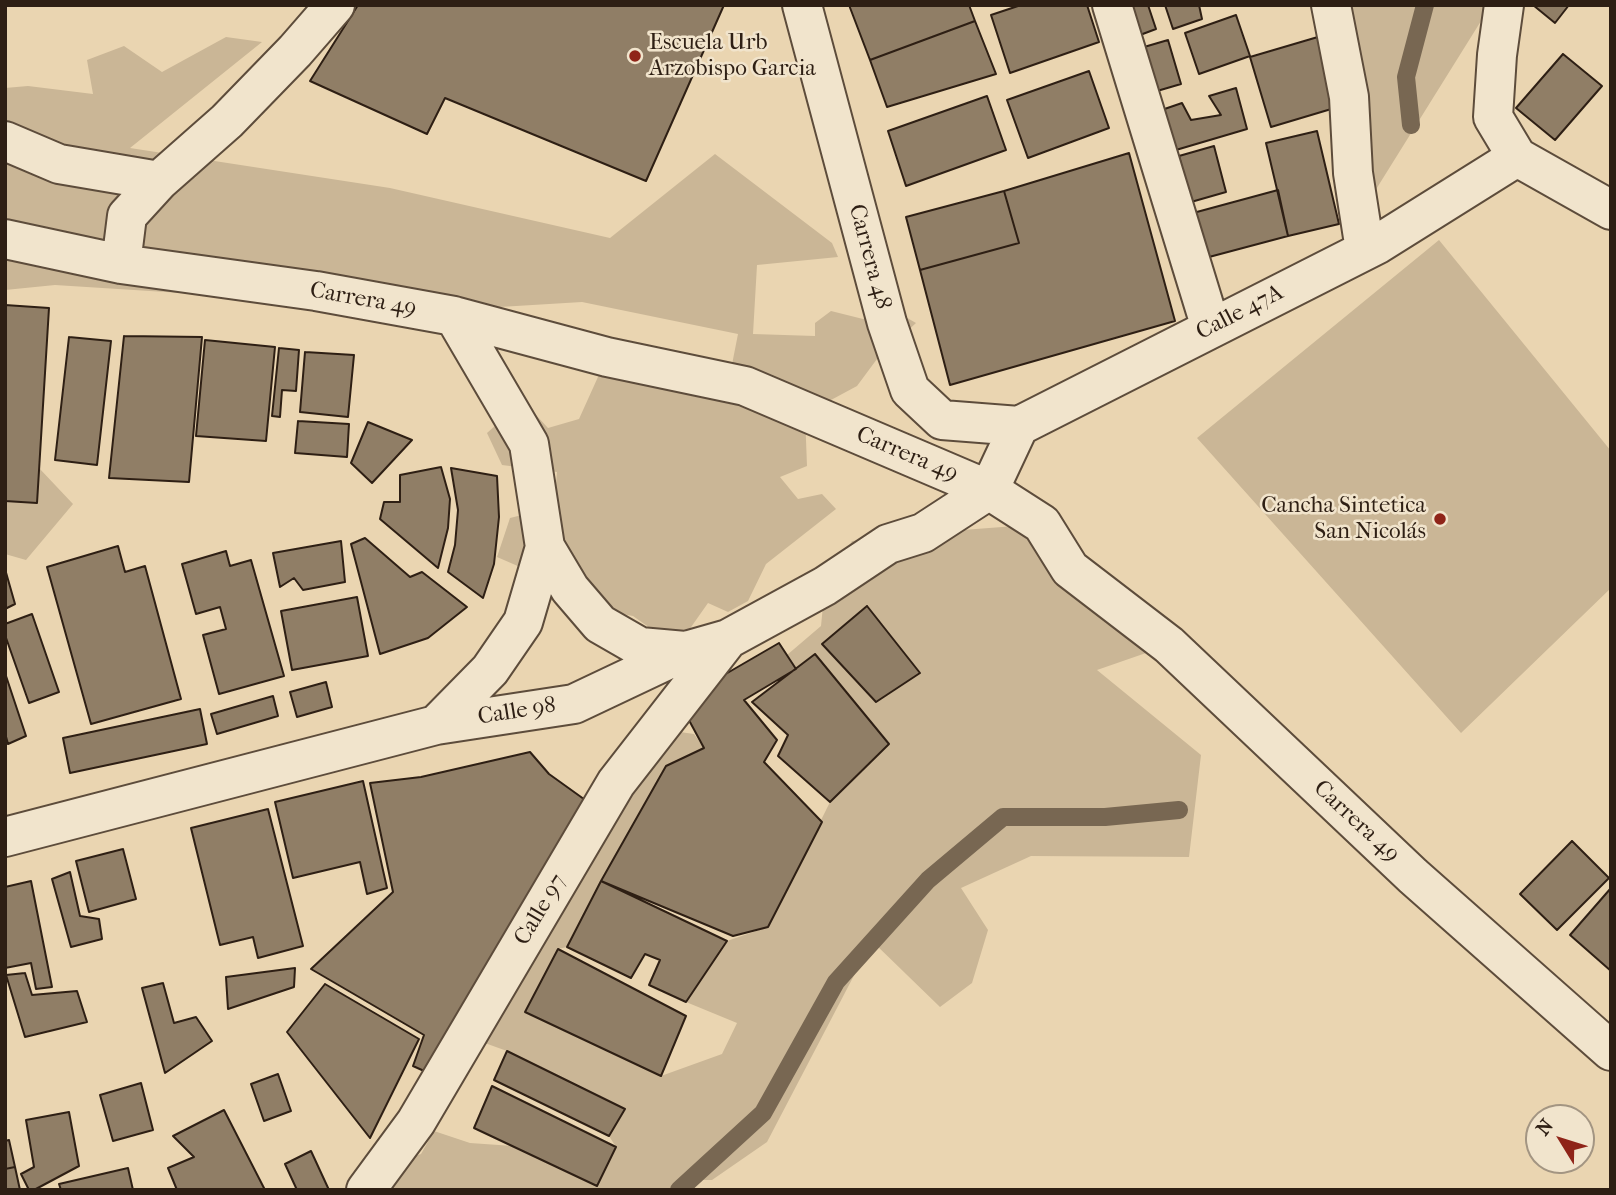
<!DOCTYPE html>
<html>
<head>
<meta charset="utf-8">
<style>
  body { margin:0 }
  #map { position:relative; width:1616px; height:1195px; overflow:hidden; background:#ead5b1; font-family:"IM FELL French Canon",serif }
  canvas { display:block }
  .frame { position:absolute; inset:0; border:7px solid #2e1f14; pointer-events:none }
  .north { position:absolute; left:1525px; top:1104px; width:70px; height:70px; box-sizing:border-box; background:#f1e4cc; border:2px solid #a39582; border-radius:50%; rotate:308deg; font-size:19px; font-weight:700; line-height:28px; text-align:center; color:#2e1f14 }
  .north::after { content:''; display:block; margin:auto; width:24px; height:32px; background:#8f2418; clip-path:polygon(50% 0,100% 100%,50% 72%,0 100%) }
</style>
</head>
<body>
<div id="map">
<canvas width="1616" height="1195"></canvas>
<div class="frame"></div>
<div class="north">N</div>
</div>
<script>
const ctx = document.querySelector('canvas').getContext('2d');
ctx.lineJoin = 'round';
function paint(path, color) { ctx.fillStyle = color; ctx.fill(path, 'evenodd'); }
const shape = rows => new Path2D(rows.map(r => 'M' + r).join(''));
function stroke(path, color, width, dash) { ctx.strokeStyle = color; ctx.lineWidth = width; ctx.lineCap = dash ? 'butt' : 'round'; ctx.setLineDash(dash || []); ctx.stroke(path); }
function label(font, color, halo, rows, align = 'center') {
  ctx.font = font + ' "IM FELL French Canon",serif'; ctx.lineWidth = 5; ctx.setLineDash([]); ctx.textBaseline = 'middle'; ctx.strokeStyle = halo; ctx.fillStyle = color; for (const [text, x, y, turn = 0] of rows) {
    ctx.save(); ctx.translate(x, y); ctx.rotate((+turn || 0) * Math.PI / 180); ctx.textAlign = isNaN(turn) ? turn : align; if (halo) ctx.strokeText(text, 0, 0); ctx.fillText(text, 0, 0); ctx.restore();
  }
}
paint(shape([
  [1343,5,1491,5,1365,207],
  [226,37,262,42,130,148,390,188,610,238,715,154,832,243,838,257,757,265,753,334,815,336,815,323,831,311,863,319,888,307,916,323,877,359,857,386,805,414,807,466,780,477,798,499,822,494,836,509,766,564,748,601,728,612,708,603,677,647,633,616,522,595,527,570,497,557,510,518,546,509,555,495,557,472,502,465,487,433,523,401,548,428,579,419,607,357,726,395,738,334,582,302,450,310,55,285,5,290,5,88,28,86,93,94,87,60,124,46,162,72],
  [1439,240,1611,451,1611,588,1461,733,1197,438],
  [39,468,73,504,26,560,5,554,5,501,37,503],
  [1042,524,1169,645,1097,670,1201,755,1189,857,1031,856,961,888,988,930,972,983,940,1007,872,941,767,1142,712,1180,684,1180,678,1190,358,1190,359,1176,421,1154,434,1131,470,1143,513,1146,597,1185,616,1147,609,1136,624,1109,507,1051,457,1033,673,731,694,734,704,748,666,766,567,947,558,949,525,1012,661,1076,722,1054,737,1023,686,1002,727,941,768,927,830,802,889,744,815,654,796,669,787,655,821,626,825,586,852,541,923,533]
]), '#cab696');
stroke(shape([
  [1411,125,1406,77,1425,5],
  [679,1190,763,1113,836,982,928,880,1003,817,1105,817,1179,810]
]), '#786752', 18);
const building = shape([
  [358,5,724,5,646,181,445,98,427,134,310,81,358,5],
  [849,5,969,5,975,21,870,60,849,5],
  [1021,5,1087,5,1099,42,1010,73,991,15,1021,5],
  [1120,5,1148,5,1156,29,1132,38,1120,5],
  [1165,5,1199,5,1202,19,1173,29,1165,5],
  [1533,5,1569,5,1555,23,1533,5],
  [1236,15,1250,56,1199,74,1185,33,1236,15],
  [975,21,996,74,887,107,870,60,975,21],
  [1328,34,1348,104,1271,127,1250,57,1328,34],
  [1168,40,1181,84,1140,96,1127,52,1168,40],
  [1563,54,1602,86,1555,140,1516,108,1563,54],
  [1089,71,1109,128,1028,158,1007,100,1089,71],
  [1236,88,1247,129,1159,155,1147,115,1182,103,1191,120,1221,115,1209,96,1236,88],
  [987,96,1006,150,906,186,888,131,987,96],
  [1317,131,1339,224,1288,236,1266,143,1317,131],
  [1214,146,1226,192,1191,202,1179,156,1214,146],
  [1129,153,1175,321,950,385,920,270,1019,243,1004,191,1129,153],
  [1278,190,1288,236,1194,261,1182,216,1278,190],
  [1004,191,1019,243,920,270,906,217,1004,191],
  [5,305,49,308,37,503,5,501,5,305],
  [124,336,202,337,189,482,109,478,124,336],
  [69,337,111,341,97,465,55,460,69,337],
  [205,340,275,347,266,441,196,436,205,340],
  [279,348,299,350,296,391,282,390,280,417,272,416,279,348],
  [305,352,354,355,348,417,300,412,305,352],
  [298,421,349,424,347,457,295,453,298,421],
  [368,422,412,440,372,483,351,463,368,422],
  [441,467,450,499,448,528,438,568,380,519,384,502,400,502,400,475,441,467],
  [451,468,497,476,499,517,494,564,483,598,448,572,455,545,458,510,451,468],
  [365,538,410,577,422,572,467,607,428,638,380,654,351,544,365,538],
  [341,541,345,582,303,590,294,578,280,587,273,553,341,541],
  [118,546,125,572,145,566,181,699,91,724,47,567,118,546],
  [226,551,230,566,251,560,284,676,219,694,203,635,226,629,220,607,196,614,182,564,226,551],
  [5,569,15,604,5,609,5,569],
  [357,597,368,656,292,670,281,611,357,597],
  [867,606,920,673,876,702,822,644,867,606],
  [32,614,59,692,29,703,5,635,5,624,32,614],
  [779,643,796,669,744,700,777,740,764,762,822,822,768,927,733,936,601,881,666,766,704,748,684,711,698,690,779,643],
  [815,654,889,744,830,802,778,756,788,735,752,702,815,654],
  [5,673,26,736,8,744,5,733,5,673],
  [326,682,332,707,297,717,290,692,326,682],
  [273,696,278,716,217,734,211,714,273,696],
  [200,709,207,744,70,773,63,738,200,709],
  [530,752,549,774,588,802,433,1075,413,1066,424,1035,311,969,393,892,370,783,421,777,530,752],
  [363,781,387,888,367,894,360,862,293,878,275,802,363,781],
  [268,809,303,946,258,958,253,937,220,945,191,828,268,809],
  [1572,841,1609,878,1557,930,1520,894,1572,841],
  [123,849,136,899,89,912,76,861,123,849],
  [70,872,80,916,99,919,102,939,71,947,52,879,70,872],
  [31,881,52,987,36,989,31,963,5,968,5,887,31,881],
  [601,881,727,941,686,1002,649,985,660,960,645,954,631,978,567,947,601,881],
  [1611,888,1611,971,1570,935,1611,888],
  [558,949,686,1016,661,1076,525,1012,558,949],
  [295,968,294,987,228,1009,226,977,295,968],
  [25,973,32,995,77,991,87,1022,25,1037,6,975,25,973],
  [163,983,174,1023,196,1017,212,1041,165,1073,142,988,163,983],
  [325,984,419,1039,370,1138,287,1032,325,984],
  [507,1051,625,1109,609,1136,494,1080,507,1051],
  [278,1074,291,1111,264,1121,251,1084,278,1074],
  [141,1083,153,1130,113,1141,100,1095,141,1083],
  [492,1086,616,1147,597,1186,474,1128,492,1086],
  [224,1110,265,1190,177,1190,168,1168,194,1157,173,1136,224,1110],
  [69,1112,79,1166,34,1190,29,1190,21,1174,34,1167,26,1120,69,1112],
  [9,1140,15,1167,5,1169,5,1141,9,1140],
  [311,1151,329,1190,297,1190,285,1164,311,1151],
  [15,1167,20,1190,5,1190,5,1169,15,1167],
  [128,1168,133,1190,61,1190,59,1184,128,1168]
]);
paint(building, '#907e66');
stroke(building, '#2e1f14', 2);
const minor = shape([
  [802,5,887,323,910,390,942,420,1019,426],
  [1112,5,1211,328],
  [1331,5,1349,97,1353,173,1365,250],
  [1504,5,1497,55,1493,117,1517,157],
  [5,141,59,164,159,181],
  [1517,157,1611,210],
  [5,239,121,264,316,291,454,316,607,357,745,386,989,490,1042,524,1070,569,1169,645,1413,876,1611,1051],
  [121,264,127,216,159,181,227,121,295,51,335,5],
  [989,490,1019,426,1378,244,1517,157],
  [545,547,570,589,600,624,640,647,685,651],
  [436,725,490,670,523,622,545,547,529,444,454,316],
  [5,837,436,725,574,704,686,651,728,639,825,586,888,544,923,533,989,490],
  [366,1190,416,1122,616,783,728,639]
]);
stroke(minor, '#5d4c3b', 42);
stroke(minor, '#f1e4cc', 38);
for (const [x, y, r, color] of [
  [635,56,7,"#8f2418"],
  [1440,519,7,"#8f2418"]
]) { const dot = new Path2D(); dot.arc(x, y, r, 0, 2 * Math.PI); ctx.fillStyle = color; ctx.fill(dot); stroke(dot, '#f1e4cc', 2.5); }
label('23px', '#2e1f14', '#f1e4cc', [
  ["Escuela Urb",649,43],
  ["Arzobispo Garcia",649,69],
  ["Cancha Sintetica",1426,506,"right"],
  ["San Nicolás",1426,532,"right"]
], 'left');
label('23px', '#2e1f14', '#f1e4cc', [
  ["Carrera 48",869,257,75],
  ["Carrera 49",363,300,10],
  ["Calle 47A",1240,313,-27],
  ["Carrera 49",907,455,23],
  ["Calle 98",517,712,-9],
  ["Carrera 49",1356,822,43],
  ["Calle 97",541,910,-59]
]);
</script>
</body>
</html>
